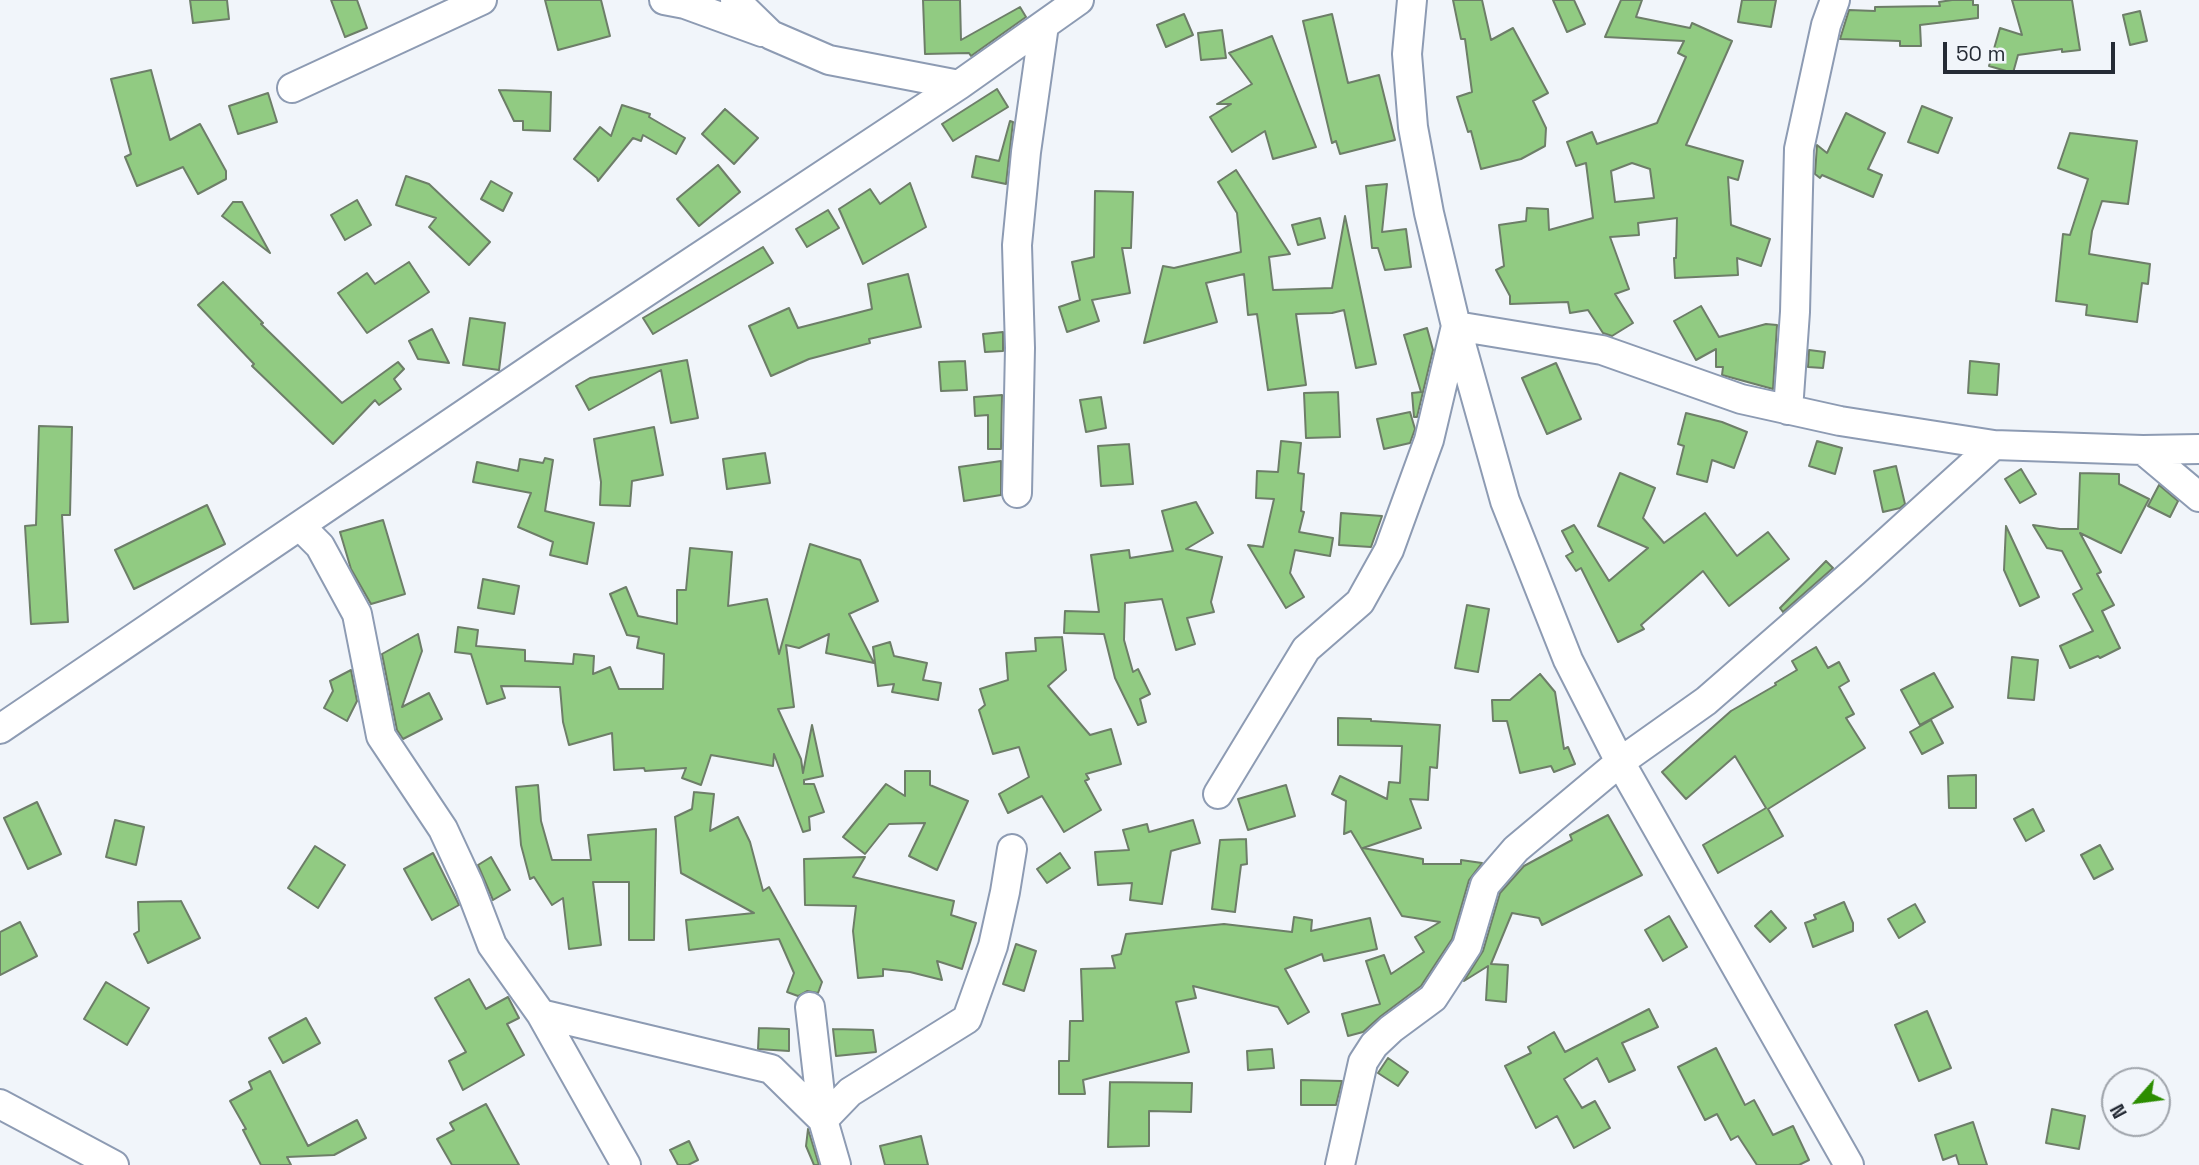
<!DOCTYPE html>
<html>
<head>
<meta charset="utf-8">
<style>
  body { margin:0 }
  #map { position:relative; width:2199px; height:1165px; overflow:hidden; background:#f1f5fa; font-family:"Space Grotesk",sans-serif }
  canvas { display:block }
  .north { position:absolute; left:2101px; top:1067px; width:70px; height:70px; box-sizing:border-box; background:#f1f5fa; border:2px solid #9fa4ab; border-radius:50%; rotate:242deg; font-size:19px; font-weight:700; line-height:28px; text-align:center; color:#252b35 }
  .north::after { content:''; display:block; margin:auto; width:24px; height:32px; background:#2c8d00; clip-path:polygon(50% 0,100% 100%,50% 72%,0 100%) }
  .scale { position:absolute; left:1943px; top:42px; width:172px; height:32px; box-sizing:border-box; border:4px solid #252b35; border-top:0; padding-left:9px; font-size:21px; line-height:24px; white-space:nowrap; color:#252b35; -webkit-text-stroke:5px #f1f5fa; paint-order:stroke }
</style>
</head>
<body>
<div id="map">
<canvas width="2199" height="1165"></canvas>
<div class="north">N</div>
<div class="scale">50 m</div>
</div>
<script>
const ctx = document.querySelector('canvas').getContext('2d');
ctx.lineJoin = 'round';
function paint(path, color) { ctx.fillStyle = color; ctx.fill(path, 'evenodd'); }
const shape = rows => new Path2D(rows.map(r => 'M' + r).join(''));
function stroke(path, color, width, dash) { ctx.strokeStyle = color; ctx.lineWidth = width; ctx.lineCap = dash ? 'butt' : 'round'; ctx.setLineDash(dash || []); ctx.stroke(path); }
const building = shape([
  [190,0,227,0,229,19,193,23,190,0],
  [331,0,357,0,367,28,345,37,331,0],
  [545,0,601,0,610,36,558,50,545,0],
  [923,0,960,0,961,40,1020,7,1026,17,971,56,969,53,925,54,923,0],
  [1453,0,1482,0,1491,40,1513,28,1548,93,1533,101,1546,128,1545,146,1521,159,1481,169,1471,131,1468,132,1457,97,1472,92,1465,39,1461,39,1453,0],
  [1553,0,1574,0,1585,24,1567,32,1553,0],
  [1621,0,1642,0,1636,17,1690,28,1692,23,1732,41,1686,145,1743,161,1738,180,1728,177,1731,225,1770,239,1761,266,1737,258,1738,275,1675,278,1674,258,1676,258,1677,218,1638,223,1639,235,1610,237,1629,289,1615,294,1633,323,1612,336,1603,333,1588,310,1570,313,1568,302,1510,304,1510,296,1496,270,1504,266,1499,225,1526,221,1527,208,1548,209,1549,230,1593,218,1586,163,1576,166,1567,142,1592,132,1597,144,1657,123,1686,57,1678,53,1684,41,1605,37,1621,0],
  [1632,163,1650,169,1654,198,1615,202,1611,171,1632,163],
  [1742,0,1776,0,1771,27,1738,22,1742,0],
  [1952,0,1973,0,1973,5,1978,5,1978,18,1920,25,1921,46,1900,46,1900,41,1840,39,1849,10,1875,11,1875,7,1940,6,1939,2,1952,0],
  [2012,0,2072,0,2080,50,2062,52,2062,49,2018,55,2013,73,1989,66,2000,28,2022,35,2012,0],
  [2140,11,2147,41,2130,45,2123,15,2140,11],
  [1184,14,1193,35,1166,47,1157,25,1184,14],
  [1332,14,1348,83,1379,75,1395,140,1340,154,1336,141,1332,143,1303,21,1332,14],
  [1222,30,1226,58,1201,60,1198,33,1222,30],
  [1272,36,1316,147,1273,159,1265,131,1232,152,1210,117,1231,104,1217,104,1252,84,1229,53,1272,36],
  [151,70,170,140,200,124,226,171,226,179,198,194,183,167,137,186,125,157,131,154,111,79,151,70],
  [997,89,1008,107,953,141,942,124,997,89],
  [499,90,551,92,550,131,523,130,523,121,514,121,499,90],
  [268,93,277,122,238,134,229,106,268,93],
  [622,105,650,114,649,117,685,138,676,154,643,135,641,141,633,138,598,181,597,178,574,159,600,127,611,136,622,105],
  [1922,106,1952,118,1938,153,1908,142,1922,106],
  [725,109,758,138,734,164,702,134,725,109],
  [1846,113,1885,133,1868,169,1882,175,1873,197,1822,175,1820,178,1815,174,1817,145,1827,153,1846,113],
  [1010,121,1013,122,1006,184,972,177,976,156,999,161,1010,121],
  [2070,133,2137,141,2128,204,2102,201,2092,231,2089,254,2150,264,2148,284,2142,283,2137,322,2086,315,2087,305,2056,301,2063,234,2070,235,2088,179,2058,168,2070,133],
  [718,165,740,192,699,226,677,199,718,165],
  [1236,170,1290,254,1269,257,1273,290,1332,288,1345,216,1376,364,1356,368,1344,310,1332,313,1296,314,1306,385,1268,390,1257,314,1248,315,1244,274,1206,283,1217,322,1144,343,1163,266,1174,268,1241,252,1237,213,1218,182,1236,170],
  [406,176,429,184,490,242,469,265,429,227,436,218,396,205,406,176],
  [491,181,512,193,503,211,481,199,491,181],
  [910,183,926,227,863,264,839,209,870,189,880,204,910,183],
  [1387,184,1382,232,1406,229,1411,267,1385,270,1378,248,1372,248,1366,186,1387,184],
  [1095,191,1133,192,1131,248,1122,248,1130,293,1092,300,1099,321,1067,332,1059,307,1080,300,1072,262,1094,257,1095,191],
  [357,200,371,225,345,240,331,215,357,200],
  [233,202,242,202,270,253,222,216,233,202],
  [828,210,839,228,807,247,796,229,828,210],
  [1320,218,1325,238,1298,245,1292,225,1320,218],
  [763,247,773,263,653,334,643,318,763,247],
  [409,262,429,292,367,333,338,293,367,273,375,284,409,262],
  [908,274,921,327,869,339,870,343,809,359,771,376,749,326,789,308,798,328,872,309,868,284,908,274],
  [223,282,263,323,261,324,342,403,398,362,404,369,394,379,401,389,379,405,375,400,333,444,252,366,254,364,198,305,223,282],
  [1701,306,1719,337,1766,324,1777,325,1773,389,1722,375,1723,367,1716,367,1716,349,1696,360,1674,321,1701,306],
  [470,318,505,323,499,370,463,365,470,318],
  [1427,328,1433,350,1417,417,1414,417,1412,393,1421,392,1404,335,1427,328],
  [432,329,449,363,418,359,409,341,432,329],
  [1003,332,1003,351,985,352,983,334,1003,332],
  [1809,350,1825,352,1823,368,1808,367,1809,350],
  [687,360,698,418,671,423,661,370,589,410,576,386,590,378,687,360],
  [965,361,967,390,941,391,939,362,965,361],
  [1970,361,1999,364,1997,395,1968,393,1970,361],
  [1556,363,1581,419,1547,434,1522,378,1556,363],
  [1338,392,1340,437,1306,438,1304,393,1338,392],
  [1002,395,1001,449,988,449,988,415,975,416,974,397,1002,395],
  [1101,397,1106,428,1086,432,1080,400,1101,397],
  [1410,412,1415,429,1410,443,1384,449,1377,419,1410,412],
  [1686,413,1722,422,1747,432,1734,468,1712,460,1707,482,1677,474,1684,446,1678,444,1686,413],
  [39,426,72,427,70,515,62,515,68,622,31,624,25,526,36,525,39,426],
  [654,427,663,475,632,481,630,506,600,505,601,482,594,439,654,427],
  [1281,441,1301,443,1298,473,1304,474,1301,511,1304,512,1299,532,1333,538,1330,556,1295,550,1290,573,1304,597,1286,608,1248,545,1263,547,1274,499,1256,498,1257,471,1278,472,1281,441],
  [1817,441,1842,448,1835,474,1809,466,1817,441],
  [1129,444,1133,484,1101,486,1098,446,1129,444],
  [765,453,770,483,727,489,723,459,765,453],
  [545,458,553,460,545,511,594,523,587,564,550,555,553,542,518,527,531,493,473,482,477,462,518,471,520,459,543,463,545,458],
  [1001,461,1001,495,964,501,959,467,1001,461],
  [1896,466,1905,504,1900,508,1883,512,1874,471,1896,466],
  [2021,469,2036,494,2020,503,2005,479,2021,469],
  [1620,473,1655,488,1643,518,1664,543,1705,513,1737,556,1768,532,1789,559,1729,606,1703,571,1641,625,1644,629,1618,642,1581,568,1576,571,1566,556,1573,552,1562,531,1574,525,1609,581,1648,548,1598,526,1620,473],
  [2080,473,2119,474,2119,484,2149,499,2121,553,2080,533,2101,572,2097,574,2114,605,2102,611,2120,648,2100,658,2098,656,2070,668,2060,646,2093,631,2073,594,2082,589,2062,551,2047,548,2033,525,2060,529,2078,529,2080,473],
  [2159,485,2178,501,2170,517,2148,506,2159,485],
  [1196,502,1213,533,1186,549,1222,557,1211,602,1214,612,1187,618,1195,644,1176,650,1162,599,1125,603,1124,640,1133,672,1138,669,1150,694,1140,699,1146,722,1138,725,1115,678,1104,634,1064,633,1065,611,1099,612,1091,555,1129,550,1130,558,1173,551,1162,511,1196,502],
  [207,505,225,544,134,589,115,550,207,505],
  [1341,513,1382,516,1371,547,1339,545,1341,513],
  [383,520,405,594,371,604,351,569,340,532,383,520],
  [2006,526,2039,597,2020,606,2004,570,2006,526],
  [810,544,860,560,878,601,849,614,874,663,826,653,829,634,799,648,786,645,794,707,778,709,801,759,803,773,812,725,823,776,804,780,804,784,814,784,824,812,809,817,810,830,803,832,774,754,773,766,711,755,701,785,682,778,686,768,645,771,644,768,614,770,612,733,569,745,563,722,560,687,501,686,505,698,487,704,471,654,455,652,458,627,478,630,476,646,525,650,525,661,573,664,574,654,594,656,593,674,610,667,619,689,663,689,664,654,637,648,639,637,627,635,610,594,626,587,638,616,677,624,677,590,686,590,690,548,732,552,728,606,767,599,779,654,810,544],
  [1826,561,1833,568,1783,612,1780,608,1826,561],
  [483,579,519,586,514,614,478,608,483,579],
  [1467,605,1489,609,1478,672,1455,668,1467,605],
  [418,634,422,651,402,707,429,693,442,719,403,739,397,730,382,654,418,634],
  [1062,637,1066,670,1048,686,1090,735,1111,729,1121,764,1086,774,1089,779,1085,781,1101,810,1064,832,1042,796,1008,813,999,794,1029,777,1019,747,993,754,979,710,985,705,980,689,1008,680,1006,653,1036,651,1035,638,1062,637],
  [890,642,894,656,927,663,923,680,941,683,938,700,892,692,894,684,878,686,873,647,890,642],
  [1816,647,1828,668,1839,662,1849,681,1839,687,1854,714,1846,718,1865,748,1768,809,1783,836,1718,873,1703,845,1766,808,1735,756,1686,799,1662,772,1731,711,1776,685,1775,683,1797,670,1792,661,1816,647],
  [2012,657,2038,660,2034,700,2008,698,2012,657],
  [351,670,357,701,347,721,324,708,333,691,330,681,351,670],
  [1934,673,1953,707,1920,725,1901,690,1934,673],
  [1540,674,1555,692,1564,749,1568,747,1575,764,1554,772,1551,766,1520,773,1507,721,1493,721,1492,700,1510,700,1540,674],
  [1338,718,1371,719,1371,721,1440,725,1437,768,1430,767,1428,800,1410,799,1421,828,1363,848,1423,859,1423,864,1461,864,1461,860,1482,863,1469,880,1452,939,1421,986,1381,1016,1363,1032,1348,1036,1342,1014,1380,1004,1366,961,1384,955,1391,974,1424,952,1415,937,1440,922,1402,916,1351,831,1344,834,1346,801,1332,794,1340,776,1387,799,1389,782,1400,783,1402,746,1338,745,1338,718],
  [1931,720,1943,743,1922,754,1910,732,1931,720],
  [905,771,930,771,930,785,968,801,937,870,909,856,925,823,889,824,865,854,843,837,886,784,905,796,905,771],
  [1976,775,1976,808,1949,808,1948,776,1976,775],
  [538,785,541,821,552,860,591,860,588,835,656,829,654,940,629,940,629,882,593,882,601,945,569,949,563,898,552,905,534,877,530,879,521,845,516,787,538,785],
  [1286,785,1295,816,1248,830,1238,799,1286,785],
  [694,792,714,794,710,831,738,817,750,842,763,891,769,887,822,982,818,993,807,991,798,996,787,992,794,973,779,939,689,950,686,920,754,913,681,873,675,817,692,809,694,792],
  [37,802,61,854,28,869,4,818,37,802],
  [2033,809,2044,831,2026,841,2014,819,2033,809],
  [1608,815,1642,875,1542,925,1539,918,1512,913,1491,964,1508,965,1506,1002,1486,1000,1488,966,1464,981,1483,951,1500,893,1524,866,1572,840,1570,835,1608,815],
  [115,820,144,827,136,865,106,857,115,820],
  [1193,820,1200,843,1171,851,1162,904,1130,900,1132,883,1098,885,1095,852,1129,850,1123,830,1147,824,1149,832,1193,820],
  [1246,839,1247,864,1241,865,1235,912,1212,909,1220,840,1246,839],
  [2100,845,2113,869,2094,879,2081,855,2100,845],
  [315,846,345,865,318,908,288,888,315,846],
  [433,853,459,905,432,920,404,869,433,853],
  [1060,853,1070,868,1047,883,1037,869,1060,853],
  [491,857,510,890,493,900,478,865,491,857],
  [865,857,853,877,954,901,951,915,976,923,962,969,937,961,942,980,910,972,883,969,883,976,858,978,853,931,856,906,805,905,804,859,865,857],
  [181,901,200,938,148,963,134,934,139,931,138,902,181,901],
  [1844,902,1853,923,1853,931,1813,947,1805,923,1816,919,1814,915,1844,902],
  [1915,904,1925,922,1899,938,1888,919,1915,904],
  [1771,911,1786,928,1770,942,1755,926,1771,911],
  [1669,916,1687,947,1663,961,1645,930,1669,916],
  [1294,917,1312,920,1311,931,1370,918,1377,949,1324,961,1322,954,1285,969,1309,1012,1288,1024,1278,1007,1193,986,1196,998,1176,1002,1189,1052,1083,1080,1085,1094,1059,1094,1059,1061,1069,1061,1070,1021,1083,1021,1081,969,1115,968,1112,956,1121,954,1126,934,1224,924,1292,932,1294,917],
  [20,922,37,956,0,975,0,932,20,922],
  [1016,944,1036,951,1024,991,1003,984,1016,944],
  [469,979,486,1009,508,997,519,1018,507,1024,524,1055,463,1090,449,1061,466,1052,435,998,469,979],
  [106,982,149,1008,127,1045,84,1019,106,982],
  [1649,1009,1658,1027,1622,1043,1635,1070,1609,1082,1597,1058,1564,1079,1582,1108,1595,1101,1610,1128,1574,1148,1557,1116,1536,1128,1505,1066,1531,1053,1528,1047,1554,1032,1565,1052,1649,1009],
  [1927,1011,1951,1068,1919,1081,1895,1025,1927,1011],
  [306,1018,320,1043,283,1063,269,1038,306,1018],
  [759,1028,789,1029,789,1051,758,1049,759,1028],
  [833,1029,873,1030,876,1052,836,1056,833,1029],
  [1716,1048,1745,1105,1754,1100,1773,1135,1793,1126,1809,1160,1799,1165,1757,1165,1738,1136,1731,1140,1717,1114,1705,1120,1678,1067,1716,1048],
  [1272,1049,1274,1068,1248,1070,1247,1051,1272,1049],
  [1388,1058,1408,1072,1398,1086,1378,1073,1388,1058],
  [270,1071,308,1146,357,1120,366,1138,334,1155,287,1157,291,1165,261,1165,243,1130,246,1129,230,1101,252,1089,249,1082,270,1071],
  [1301,1080,1342,1081,1336,1105,1301,1105,1301,1080],
  [1110,1082,1192,1083,1191,1112,1149,1111,1149,1146,1108,1147,1110,1082],
  [486,1104,519,1165,452,1165,437,1139,454,1130,450,1123,486,1104],
  [2052,1109,2085,1116,2079,1149,2046,1143,2052,1109],
  [1973,1122,1987,1165,1959,1165,1956,1155,1943,1160,1935,1135,1973,1122],
  [808,1129,819,1165,814,1165,806,1146,808,1129],
  [921,1136,928,1165,885,1165,880,1146,921,1136],
  [689,1141,698,1160,688,1165,678,1165,670,1150,689,1141]
]);
paint(building, '#91cb82');
stroke(building, '#6d7e68', 2);
const minor = shape([
  [664,0,685,4,762,32],
  [735,0,771,35,829,60,959,85],
  [1412,0,1407,54,1413,127,1429,213,1456,326,1505,501,1568,660,1620,762,1849,1165],
  [292,88,482,0],
  [1788,410,1795,312,1799,149,1826,25,1835,0],
  [2143,450,2199,497],
  [1017,493,1020,348,1017,245,1026,152,1044,25],
  [300,526,320,546,357,614,381,736,443,829,469,885,492,945,541,1014],
  [0,729,560,349,959,85,1079,0],
  [1218,794,1306,649,1360,602,1389,550,1429,440,1456,326,1602,350,1741,399,1840,421,1994,445,2143,450,2199,449],
  [810,1007,823,1120,836,1165],
  [0,1104,114,1165],
  [823,1120,850,1092,967,1019,993,946,1005,892,1012,849],
  [626,1165,541,1014,771,1069,823,1120],
  [1340,1165,1363,1062,1374,1045,1391,1029,1433,998,1467,946,1485,885,1516,849,1620,762,1706,701,1854,572,1994,445]
]);
stroke(minor, '#8d9bb3', 32);
stroke(minor, '#fff', 28);
</script>
</body>
</html>
